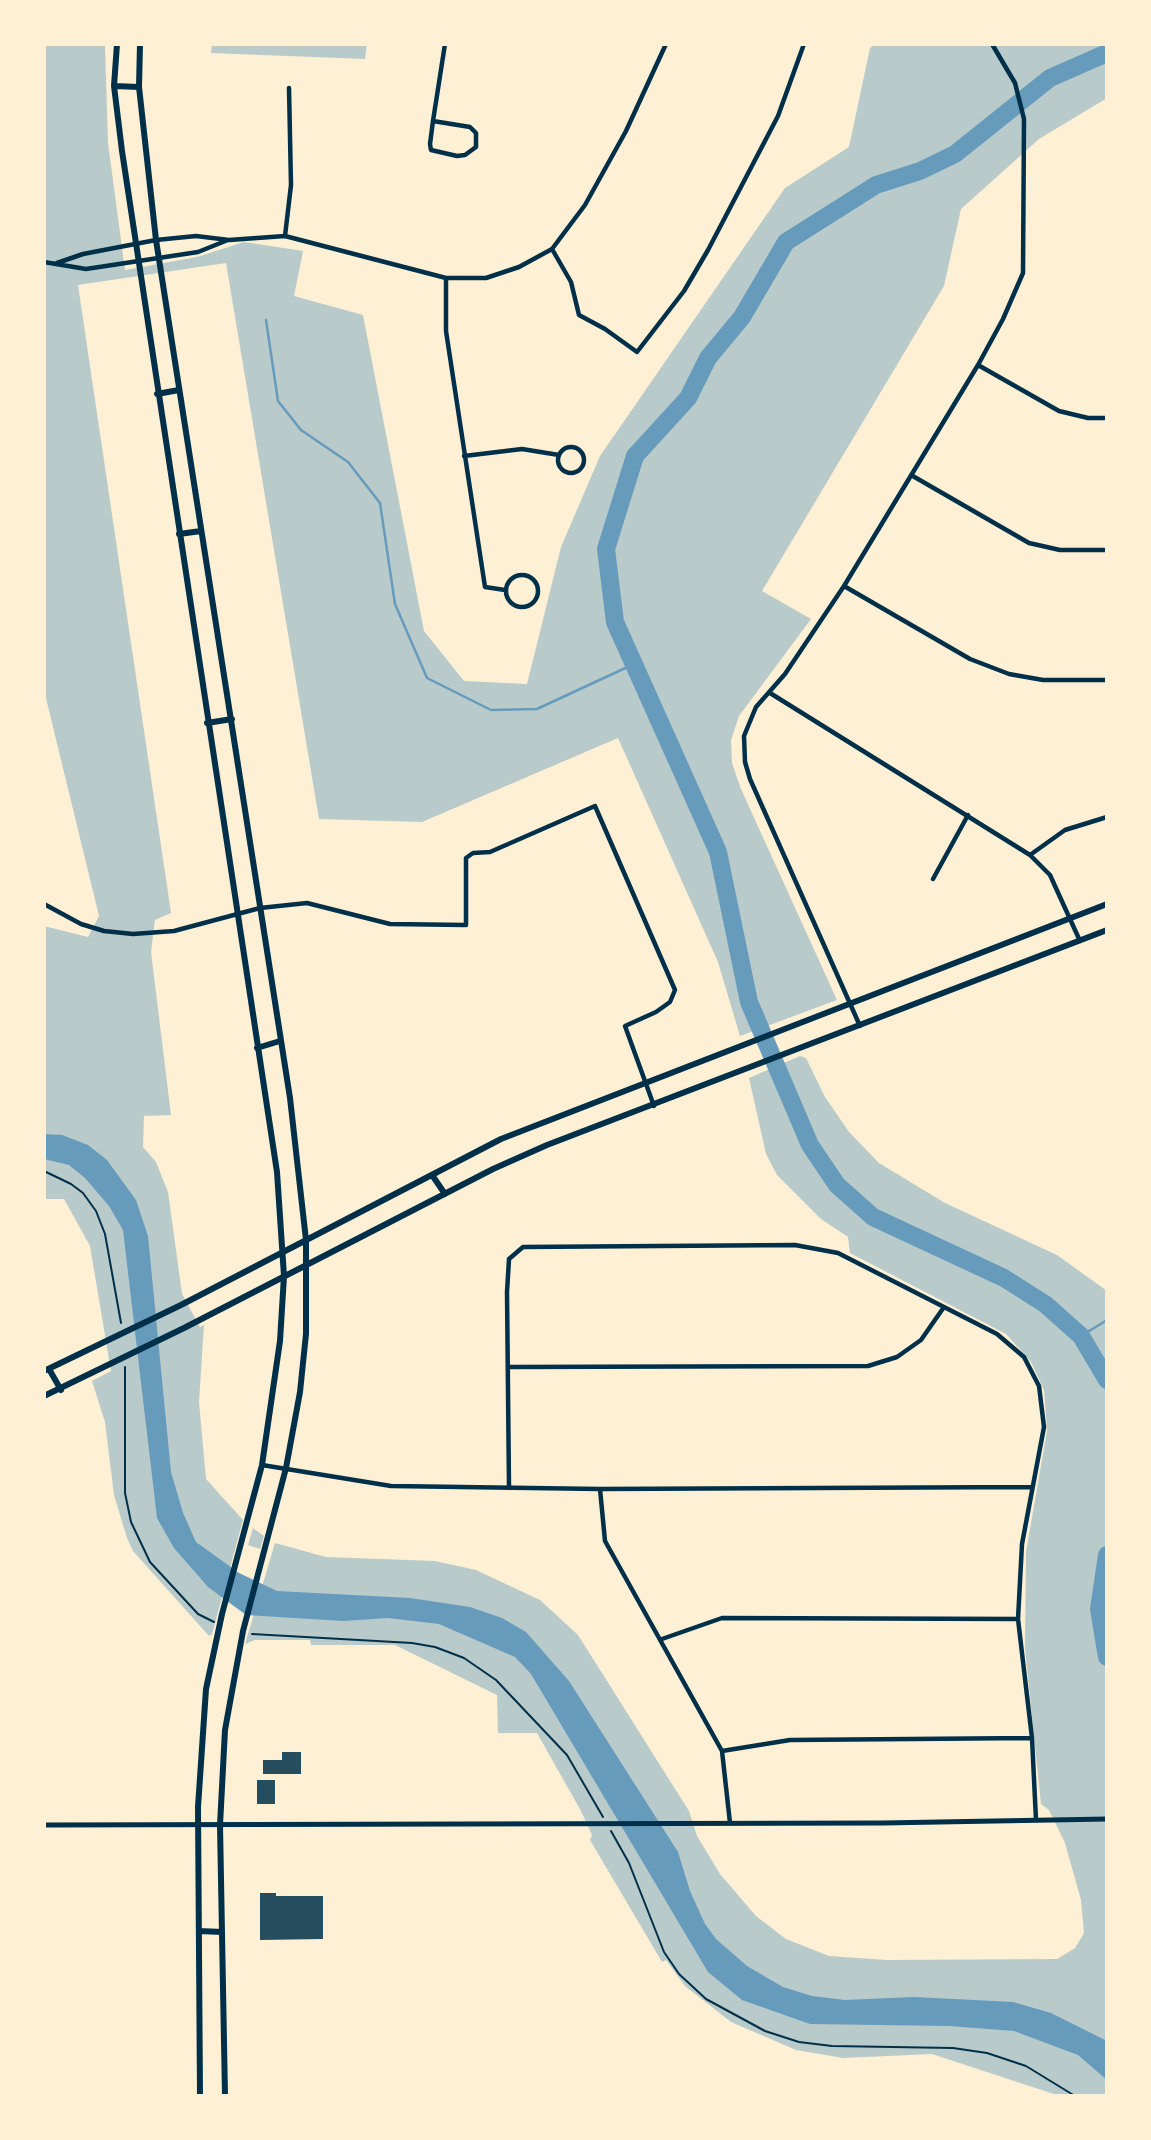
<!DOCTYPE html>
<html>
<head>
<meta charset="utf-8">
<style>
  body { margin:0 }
  #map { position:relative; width:1151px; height:2140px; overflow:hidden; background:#fdf0d5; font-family:Quicksand,sans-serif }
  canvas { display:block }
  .frame { position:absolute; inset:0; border:46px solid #fdf0d5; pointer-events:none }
</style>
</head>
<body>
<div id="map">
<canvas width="1151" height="2140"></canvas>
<div class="frame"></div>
</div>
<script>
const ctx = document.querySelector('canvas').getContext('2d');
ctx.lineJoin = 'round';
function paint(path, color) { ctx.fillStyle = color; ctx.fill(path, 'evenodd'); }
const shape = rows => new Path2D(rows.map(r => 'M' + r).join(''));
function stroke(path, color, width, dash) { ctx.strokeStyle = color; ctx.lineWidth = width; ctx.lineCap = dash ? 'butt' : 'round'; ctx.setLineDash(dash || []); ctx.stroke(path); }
paint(shape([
  [44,44,105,44,108,143,125,270,197,257,244,242,303,251,294,296,363,315,424,631,464,681,527,684,561,547,600,456,785,188,849,147,870,48,875,44,1107,44,1107,98,1039,139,961,209,944,286,762,591,811,619,739,716,731,740,732,763,741,789,837,1000,740,1036,718,962,618,738,422,822,319,819,226,263,78,285,171,913,155,920,151,952,171,1115,144,1116,143,1147,156,1162,168,1192,182,1294,200,1327,204,1325,199,1402,206,1479,243,1520,212,1634,209,1636,133,1551,127,1538,114,1495,105,1422,92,1381,111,1371,90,1246,64,1199,44,1199,44,926,88,937,99,916,44,690],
  [212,44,367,44,365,59,211,53],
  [800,1056,806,1058,825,1097,849,1132,879,1163,945,1203,1057,1255,1107,1291,1107,2096,1060,2096,932,2054,843,2058,796,2050,731,2022,685,1986,666,1960,662,1962,590,1840,592,1835,581,1811,537,1733,498,1733,497,1695,395,1645,311,1645,310,1640,255,1640,245,1644,275,1543,326,1557,435,1561,476,1570,540,1600,578,1635,689,1811,697,1836,720,1874,756,1916,786,1939,829,1956,887,1960,1057,1959,1075,1948,1084,1933,1081,1900,1065,1843,1049,1810,1041,1804,1025,1648,1026,1552,1047,1431,1044,1390,1031,1362,1006,1334,850,1253,848,1237,821,1219,777,1175,766,1154,749,1078],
  [253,1528,264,1536,260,1549,248,1545]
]), '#b9caca');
paint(shape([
  [44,1134,62,1135,88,1145,107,1160,136,1200,148,1236,171,1472,183,1513,196,1542,239,1573,277,1591,410,1598,470,1607,502,1618,526,1632,569,1681,678,1852,690,1891,705,1924,716,1939,747,1966,783,1987,812,1996,845,2000,914,1997,1013,2002,1051,2013,1107,2041,1107,2080,1078,2055,1014,2031,949,2026,810,2024,742,2000,708,1972,531,1674,515,1657,439,1624,388,1618,343,1621,246,1615,208,1587,174,1548,157,1518,123,1230,109,1206,85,1178,69,1165,44,1159]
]), '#669bbc');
stroke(shape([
  [266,320,278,401,301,430,348,462,380,503,395,604,427,678,491,710,537,709,634,664],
  [1081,1336,1107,1320]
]), '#669bbc', 2.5);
stroke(shape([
  [1107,53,1050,78,955,154,920,171,876,185,786,242,742,317,708,358,688,398,635,456,606,549,615,622,718,852,749,1002,810,1145,837,1185,873,1217,1004,1278,1045,1304,1081,1336,1107,1380],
  [1107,1555,1099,1609,1107,1657]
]), '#669bbc', 18);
paint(shape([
  [282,1752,301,1752,301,1774,263,1774,263,1760,282,1760],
  [257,1780,275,1780,275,1804,257,1804],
  [260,1893,276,1893,276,1896,323,1896,323,1939,260,1940]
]), '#264d5e');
stroke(shape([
  [44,1171,71,1184,83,1193,96,1211,105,1234,121,1323],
  [125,1367,125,1493,131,1522,150,1562,198,1614,214,1622],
  [252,1634,412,1643,435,1647,464,1658,496,1680,567,1755,603,1817],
  [611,1831,629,1863,664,1952,679,1974,706,1999,765,2031,799,2042,832,2046,953,2048,987,2053,1026,2066,1075,2096]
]), '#003049', 2);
stroke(shape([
  [433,121,470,127,476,133,476,147,465,155,457,156,431,150,430,144,433,121,445,44],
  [285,236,291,185,289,88],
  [552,249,571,282,579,315,605,329,637,352,684,291,708,250,778,116,804,44],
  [44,262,86,269,198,252,228,240],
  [57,263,83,254,156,240,196,236,229,240,285,236,446,278,486,278,519,267,552,249,585,205,626,131,666,44],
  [446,278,446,331,485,587,505,590],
  [978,365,1059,411,1088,418,1107,418],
  '558 460a13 13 0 1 1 26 0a13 13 0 1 1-26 0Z',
  [464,456,522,449,559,455],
  [911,475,1029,543,1060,550,1107,550],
  '506 591a16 16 0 1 1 32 0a16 16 0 1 1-32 0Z',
  [844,586,970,659,1009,674,1043,680,1107,680],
  [770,693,1030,855,1050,875,1080,941],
  [1030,855,1065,830,1107,817],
  [933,879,968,815],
  [44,904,81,924,104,931,133,934,174,931,260,908,307,903,390,924,466,925,466,858,473,853,490,852,595,806,675,990,670,1002,656,1012,625,1026,654,1106],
  [860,1026,750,779,745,762,744,736,756,707,785,674,844,586,978,365,1003,319,1023,273,1024,119,1015,83,992,44],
  [510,1367,868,1366,897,1357,921,1340,944,1307],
  [262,1465,391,1486,600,1489,1031,1487],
  [509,1488,507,1292,509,1259,523,1247,795,1245,838,1253,997,1334,1024,1357,1039,1386,1044,1427,1022,1544,1018,1619,1032,1738,1036,1820],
  [600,1489,605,1541,722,1751,730,1823],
  [662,1639,722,1618,1018,1619],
  [722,1751,790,1740,1032,1738]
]), '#003049', 4.5);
stroke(shape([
  [44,1825,883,1823,1107,1819]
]), '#003049', 5);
stroke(shape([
  [117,44,114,86,122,151,277,1172,284,1276,280,1341,262,1465,222,1614,206,1689,198,1807,200,2096],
  [140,44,139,87,156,240,290,1098,306,1240,306,1334,300,1392,286,1468,243,1631,225,1730,220,1825,225,2096],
  [114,86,139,87],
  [157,394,179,390],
  [179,534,201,531],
  [207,723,232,719],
  [257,1048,280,1041],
  [432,1175,445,1194],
  [49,1369,61,1390],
  [44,1371,181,1305,501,1139,1107,904],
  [44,1396,184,1328,493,1169,547,1145,1107,930],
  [199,1931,222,1932]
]), '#003049', 6);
</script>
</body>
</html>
